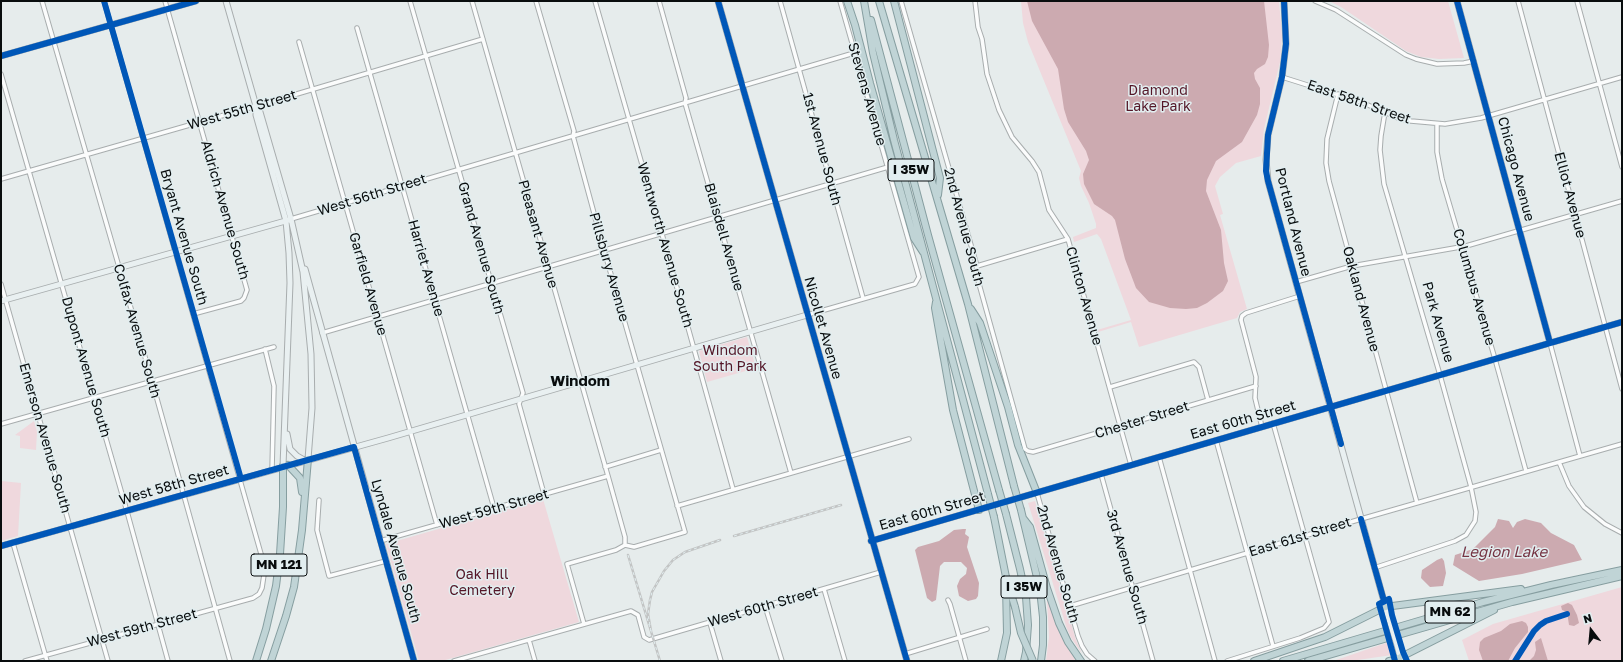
<!DOCTYPE html>
<html>
<head>
<meta charset="utf-8">
<style>
  body { margin:0 }
  #map { position:relative; width:1623px; height:662px; overflow:hidden; background:#e6ecec; font-family:"Golos Text",sans-serif }
  canvas { display:block }
  .frame { position:absolute; inset:0; border:2px solid #090d0e; pointer-events:none }
  .north { position:absolute; left:1571px; top:610px; width:40px; height:40px; -webkit-text-stroke:3px #e2eef0; paint-order:stroke; rotate:344deg; font-size:11px; font-weight:700; line-height:16px; text-align:center; color:#090d0e }
  .north::after { content:''; display:block; margin:auto; width:14px; height:18px; background:#090d0e; clip-path:polygon(50% 0,100% 100%,50% 72%,0 100%) }
</style>
</head>
<body>
<div id="map">
<canvas width="1623" height="662"></canvas>
<div class="frame"></div>
<div class="north">N</div>
</div>
<script>
const ctx = document.querySelector('canvas').getContext('2d');
ctx.lineJoin = 'round';
function paint(path, color) { ctx.fillStyle = color; ctx.fill(path, 'evenodd'); }
const shape = rows => new Path2D(rows.map(r => 'M' + r).join(''));
function stroke(path, color, width, dash) { ctx.strokeStyle = color; ctx.lineWidth = width; ctx.lineCap = dash ? 'butt' : 'round'; ctx.setLineDash(dash || []); ctx.stroke(path); }
function label(font, color, halo, rows, align = 'center') {
  ctx.font = font + ' "Golos Text",sans-serif'; ctx.lineWidth = 3; ctx.setLineDash([]); ctx.textBaseline = 'middle'; ctx.strokeStyle = halo; ctx.fillStyle = color; for (const [text, x, y, turn = 0] of rows) {
    ctx.save(); ctx.translate(x, y); ctx.rotate((+turn || 0) * Math.PI / 180); ctx.textAlign = isNaN(turn) ? turn : align; if (halo) ctx.strokeText(text, 0, 0); ctx.fillText(text, 0, 0); ctx.restore();
  }
}
paint(shape([
  [1021,1,1279,1,1282,36,1280,62,1264,129,1261,156,1236,163,1220,177,1215,186,1223,214,1220,215,1247,309,1240,312,1237,318,1139,347,1131,322,1098,332,1097,330,1131,320,1101,239,1097,234,1074,242,1073,237,1096,228,1096,224,1089,203,1081,186,1079,178,1081,171,1028,42,1023,23],
  [1329,1,1448,1,1464,58,1439,59,1421,57,1406,51,1341,7],
  [747,337,756,368,707,382,699,351],
  [34,421,37,432,36,450,20,448,20,436,15,435],
  [1,481,21,483,18,536,1,541],
  [543,499,579,622,442,661,419,661,386,544],
  [1035,501,1076,640,1082,654,1070,636,1066,626,1029,506,1028,503],
  [1622,587,1622,661,1469,661,1462,640,1493,624],
  [1049,600,1060,635,1076,661,1046,661,1049,637,1047,601],
  [1389,642,1392,655,1351,661,1333,661]
]), '#efd8dd');
paint(shape([
  [1027,1,1264,1,1269,45,1268,57,1265,64,1257,69,1254,73,1255,79,1260,88,1260,104,1257,115,1242,142,1216,161,1207,180,1206,191,1221,230,1224,263,1228,281,1223,291,1207,303,1197,308,1186,309,1170,308,1149,302,1136,288,1125,259,1115,220,1112,216,1094,204,1084,184,1083,174,1089,160,1086,151,1068,122,1064,109,1058,69,1032,21],
  [1498,519,1509,521,1513,528,1517,522,1525,519,1541,523,1551,533,1574,545,1582,560,1522,574,1479,581,1453,565,1455,555,1473,549,1495,527],
  [963,529,966,529,965,534,969,537,967,547,979,583,978,596,976,599,968,601,959,596,957,586,960,579,966,574,967,568,961,562,944,562,940,566,936,600,932,602,927,598,915,550,918,547,939,541,954,530],
  [1442,558,1444,561,1446,573,1443,586,1430,587,1421,578,1422,570,1437,560],
  [1568,603,1572,605,1577,615,1579,623,1574,626,1569,625,1567,612,1562,610,1561,606],
  [1522,621,1526,623,1528,627,1528,632,1515,648,1508,661,1483,661,1479,650,1480,642,1484,638,1501,631,1510,624],
  [1541,638,1548,661,1529,661,1534,656,1536,650,1535,642]
]), '#ccaab0');
const street = shape([
  [42,1,152,381,230,661],
  [165,1,247,290,244,298,241,301,193,314],
  [410,1,523,393,519,404,544,494],
  [472,1,608,476,625,537,625,545],
  [536,1,574,131,573,136,604,250,685,532,634,547,625,545],
  [595,1,662,234,733,489],
  [659,1,686,98,685,103,791,473],
  [780,1,863,298],
  [901,1,977,266,976,273,1025,449,1028,451,1033,452,1256,386],
  [975,1,978,27,982,39,987,74,999,110,1012,137,1032,161,1039,172,1049,210,1068,239,1131,465],
  [1315,1,1336,10,1406,55,1416,59,1437,64,1464,63,1474,61],
  [1518,1,1622,389],
  [1577,1,1622,167],
  [357,28,494,508],
  [299,42,437,525],
  [1,74,128,515,168,661],
  [1282,77,1361,102,1398,118,1411,121,1445,124,1481,118,1622,77],
  [1338,94,1327,139,1326,163,1329,181,1417,503],
  [1437,124,1437,152,1442,179,1495,359,1526,471],
  [1,179,263,104,483,39],
  [291,219,854,53],
  [977,266,1068,239],
  [1296,282,1352,266,1466,246,1622,201],
  [1,284,108,661],
  [807,315,915,284,919,277,840,1],
  [322,333,888,167],
  [1550,343,1580,456],
  [265,349,274,386,272,470],
  [1110,387,1194,362,1199,367,1208,400],
  [1,424,274,347],
  [1262,427,1255,398,1256,377,1241,320,1242,316,1246,313,1300,296],
  [1216,440,1273,646],
  [1159,457,1215,661],
  [1559,462,1569,486,1584,507,1605,524,1622,533],
  [605,467,661,450],
  [1101,474,1153,661],
  [1037,493,1078,636,1082,646,1087,654,1095,661],
  [319,500,317,530,329,576,386,561],
  [677,506,909,439],
  [380,541,608,476],
  [13,543,47,661],
  [1374,568,1455,541,1466,535,1475,521,1476,512,1471,487,1440,375,1384,184,1380,150,1381,136,1385,112],
  [824,589,845,661],
  [948,600,950,604,966,661],
  [765,606,782,661],
  [1070,606,1361,519,1622,444],
  [710,623,721,661],
  [584,624,567,564,616,550,625,545],
  [529,640,535,661],
  [905,654,987,629],
  [25,661,253,598,259,594,262,588,265,568,104,1],
  [454,661,631,611,638,615,644,637,649,640,881,572],
  [1227,661,1300,638,1324,628,1329,622,1273,423]
]);
const secondary = shape([
  [226,1,256,106,260,112,291,219,303,272,311,354,312,408,308,459],
  [718,1,907,661],
  [1284,1,1286,44,1282,77,1268,135,1266,160,1268,181,1388,616],
  [1457,1,1550,343],
  [1,56,196,1],
  [256,106,256,115,286,221,289,253,290,283,283,466],
  [305,269,414,661],
  [1,301,289,220],
  [287,434,290,449,297,456,304,460],
  [871,541,1622,322],
  [1,546,388,438,807,315],
  [1397,645,1401,661]
]);
const highway = shape([
  [847,1,855,25,870,83,914,238,923,252],
  [864,1,873,53,894,140,988,494],
  [879,1,968,304,1014,486],
  [894,1,940,178,938,195],
  [871,20,928,235,999,490],
  [936,302,935,308,953,410,979,510],
  [971,309,980,323,1008,407,1018,445,1037,493],
  [288,465,300,478,302,492],
  [1021,510,1040,590,1043,617,1043,645,1041,661],
  [1006,514,1020,569,1026,597,1028,625,1026,652,1024,661],
  [994,517,1006,577,1015,607],
  [1023,518,1030,527,1047,588,1059,623,1068,642,1081,661],
  [256,661,266,629,276,586,280,554,283,507,283,466],
  [271,661,286,616,294,587,302,530,308,459],
  [1001,661,1007,633,1006,587],
  [1254,661,1325,637,1385,607,1521,589],
  [1283,661,1483,602,1551,585,1622,570],
  [1308,661,1512,602,1622,576],
  [1389,661,1395,660,1494,610]
]);
stroke(street, '#a8adae', 5.5);
stroke(secondary, '#a8adae', 7);
stroke(highway, '#869ea0', 8);
stroke(street, '#fbfcfc', 3.5);
stroke(secondary, '#e9f0f1', 5);
stroke(highway, '#c0d4d6', 6);
const rail = shape([
  [734,536,841,505],
  [628,555,660,661],
  [651,631,648,614,650,600,652,592,664,571,673,560,685,552,720,540]
]);
stroke(rail, '#c2c4c4', 2.5);
stroke(rail, '#e2eef0', 1, [3]);
const secondaryBridge = shape([
  [1388,616,1397,645]
]);
const highwayBridge = shape([
  [1014,486,1021,510],
  [999,490,1006,514],
  [988,494,994,517],
  [1015,607,1021,633,1033,661]
]);
stroke(secondaryBridge, '#a8adae', 7, []);
stroke(highwayBridge, '#869ea0', 8, []);
stroke(secondaryBridge, '#e9f0f1', 5);
stroke(highwayBridge, '#c0d4d6', 6);
stroke(shape([
  [104,1,241,479],
  [718,1,907,661],
  [1284,1,1286,44,1282,77,1268,135,1266,171,1268,181,1341,444],
  [1457,1,1550,343],
  [1,56,196,1],
  [1361,519,1384,601],
  [871,541,1622,322],
  [1,546,354,447,414,661],
  [1395,661,1379,604,1389,599,1392,615,1403,652,1407,661],
  [1515,661,1534,631,1540,625,1546,621,1567,614]
]), '#0057b8', 6);
for (const [x, y, w] of [
  [911,170,46],
  [279,565,56],
  [1024,587,46],
  [1450,612,50]
]) { const box = new Path2D(); box.roundRect(x - w / 2, y - 11, w, 22, 3); ctx.fillStyle = '#e2eef0'; ctx.fill(box); stroke(box, '#090d0e', 1); }
label('bold 13px', '#090d0e', null, [
  ["I 35W",911,170],
  ["MN 121",279,565],
  ["I 35W",1024,587],
  ["MN 62",1450,612]
]);
label('14px', '#541627', '#e2eef0', [
  ["Diamond",1158,91],
  ["Lake Park",1158,107],
  ["Windom",730,351],
  ["South Park",730,367],
  ["Oak Hill",482,575],
  ["Cemetery",482,591]
]);
label('14px', '#090d0e', '#e2eef0', [
  ["Stevens Avenue",867,94,74],
  ["East 58th Street",1359,102,19],
  ["West 55th Street",242,110,-16],
  ["1st Avenue South",822,149,75],
  ["Chicago Avenue",1516,169,75],
  ["West 56th Street",372,195,-17],
  ["Elliot Avenue",1570,195,75],
  ["Aldrich Avenue South",225,210,74],
  ["Portland Avenue",1293,222,76],
  ["2nd Avenue South",964,227,75],
  ["Pleasant Avenue",538,234,74],
  ["Bryant Avenue South",184,237,74],
  ["Blaisdell Avenue",724,237,74],
  ["Wentworth Avenue South",665,245,74],
  ["Grand Avenue South",481,248,74],
  ["Pillsbury Avenue",609,267,74],
  ["Harriet Avenue",426,268,74],
  ["Garfield Avenue",368,284,74],
  ["Columbus Avenue",1474,287,74],
  ["Clinton Avenue",1084,296,74],
  ["Oakland Avenue",1361,299,75],
  ["Park Avenue",1438,322,74],
  ["Nicollet Avenue",823,328,74],
  ["Colfax Avenue South",137,331,74],
  ["Dupont Avenue South",86,367,74],
  ["Chester Street",1142,420,-17],
  ["East 60th Street",1243,420,-16],
  ["Emerson Avenue South",45,438,74],
  ["West 58th Street",174,485,-16],
  ["West 59th Street",494,509,-16],
  ["East 60th Street",932,511,-16],
  ["East 61st Street",1300,537,-17],
  ["Lyndale Avenue South",396,551,74],
  ["2nd Avenue South",1058,564,74],
  ["3rd Avenue South",1127,567,74],
  ["West 60th Street",763,607,-16],
  ["West 59th Street",142,628,-15]
]);
label('bold 15px', '#090d0e', '#e2eef0', [
  ["Windom",580,381]
]);
label('italic 15px', '#753443', '#e2eef0', [
  ["Legion Lake",1504,552]
]);
</script>
</body>
</html>
